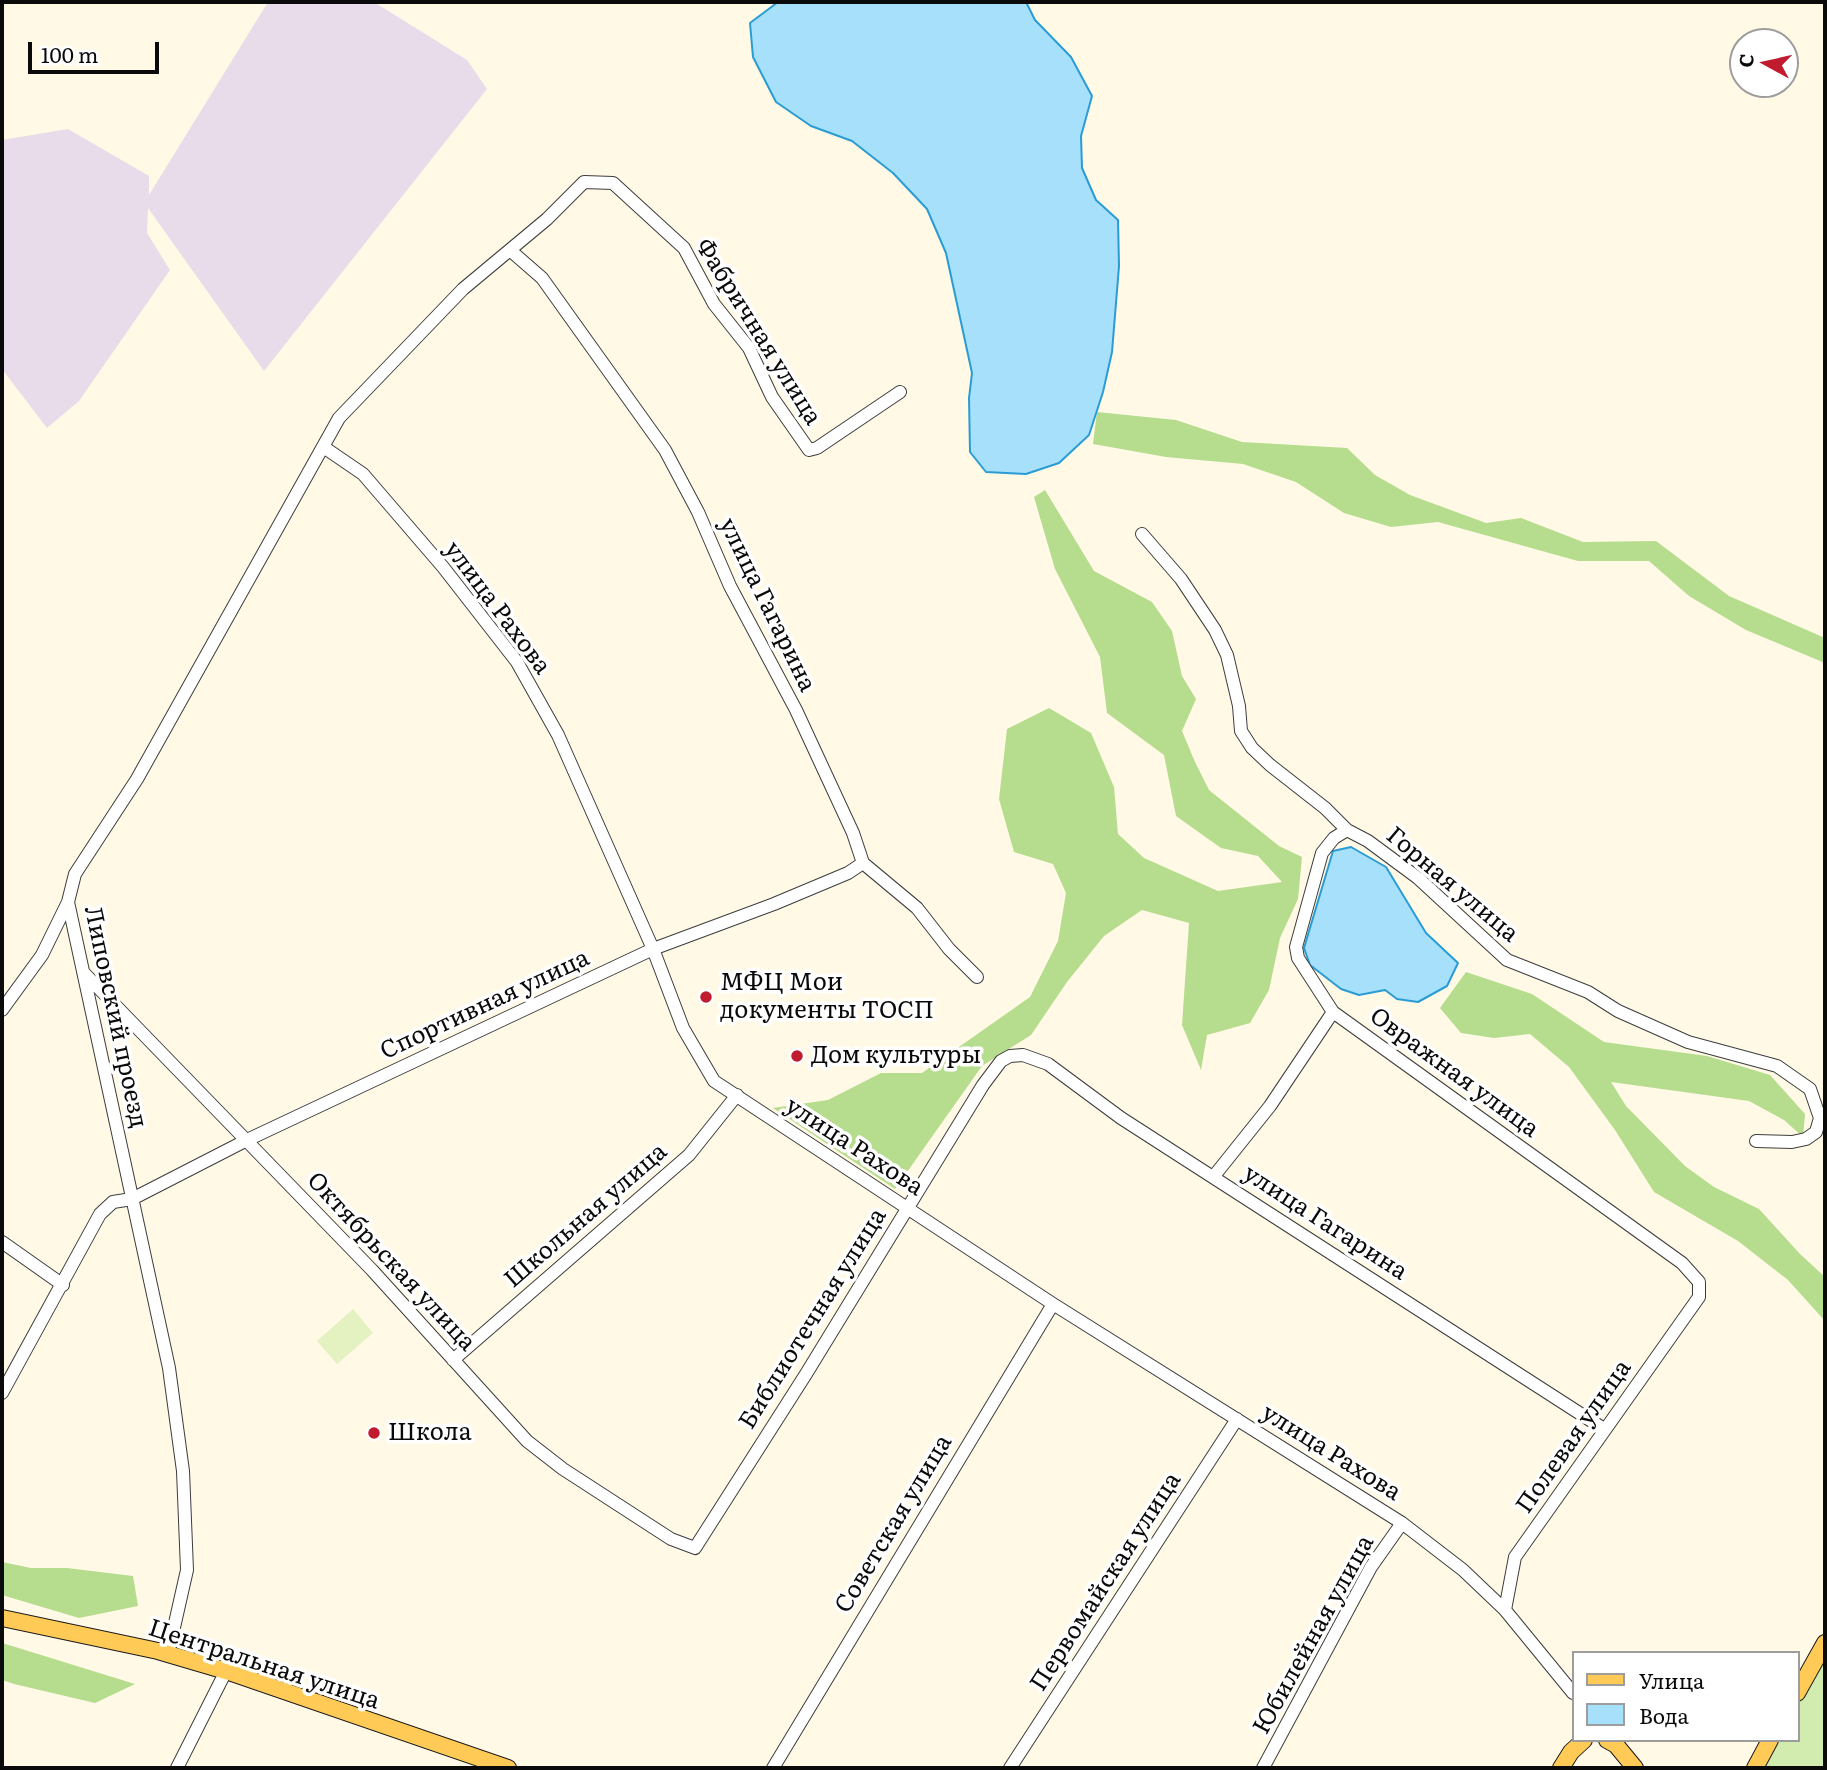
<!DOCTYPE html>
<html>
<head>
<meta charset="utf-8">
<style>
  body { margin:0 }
  #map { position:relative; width:1827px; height:1770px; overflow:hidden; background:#fff9e6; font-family:Literata,serif }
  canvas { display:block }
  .frame { position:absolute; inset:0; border:4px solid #0a0a0a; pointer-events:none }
  .legend { position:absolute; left:1572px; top:1651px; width:228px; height:91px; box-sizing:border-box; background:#fff; border:2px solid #9d9d9d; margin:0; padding:9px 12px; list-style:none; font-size:21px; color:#0a0a0a }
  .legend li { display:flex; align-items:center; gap:14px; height:35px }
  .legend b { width:35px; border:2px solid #9d9d9d }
  .north { position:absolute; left:1729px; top:28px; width:70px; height:70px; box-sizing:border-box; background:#fff; border:2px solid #9d9d9d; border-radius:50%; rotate:278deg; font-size:19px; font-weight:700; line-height:28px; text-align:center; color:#0a0a0a }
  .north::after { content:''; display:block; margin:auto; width:24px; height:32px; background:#c01b2e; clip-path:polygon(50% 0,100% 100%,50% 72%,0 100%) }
  .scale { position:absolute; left:28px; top:42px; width:131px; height:32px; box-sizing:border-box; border:4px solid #0a0a0a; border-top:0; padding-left:9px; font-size:21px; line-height:24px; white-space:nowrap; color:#0a0a0a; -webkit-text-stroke:5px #fff; paint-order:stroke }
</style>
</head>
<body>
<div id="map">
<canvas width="1827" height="1770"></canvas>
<div class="frame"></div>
<ul class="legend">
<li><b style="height:9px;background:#ffcb56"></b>Улица</li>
<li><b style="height:19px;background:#a7e0fa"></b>Вода</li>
</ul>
<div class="north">С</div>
<div class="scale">100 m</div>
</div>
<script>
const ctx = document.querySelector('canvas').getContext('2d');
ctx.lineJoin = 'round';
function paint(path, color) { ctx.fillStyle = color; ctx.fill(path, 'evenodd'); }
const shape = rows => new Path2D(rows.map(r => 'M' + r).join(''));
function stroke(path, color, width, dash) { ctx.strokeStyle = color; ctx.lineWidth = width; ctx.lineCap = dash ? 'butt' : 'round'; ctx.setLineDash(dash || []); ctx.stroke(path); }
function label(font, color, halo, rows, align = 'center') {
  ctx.font = font + ' Literata,serif'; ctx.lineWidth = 7; ctx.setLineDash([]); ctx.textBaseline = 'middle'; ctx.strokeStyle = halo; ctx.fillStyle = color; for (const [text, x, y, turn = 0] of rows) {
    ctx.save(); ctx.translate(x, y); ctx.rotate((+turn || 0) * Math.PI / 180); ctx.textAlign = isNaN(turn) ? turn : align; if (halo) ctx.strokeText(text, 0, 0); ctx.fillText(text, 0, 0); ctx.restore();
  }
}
paint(shape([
  [268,2,374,2,467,60,487,89,264,371,148,208,147,233,170,270,79,401,47,428,2,369,2,140,68,129,149,176,149,195]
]), '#e8dcea');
paint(shape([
  [1825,1652,1825,1768,1760,1768,1775,1740,1797,1740,1797,1701]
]), '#d2ebaf');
paint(shape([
  [1097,412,1176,420,1242,442,1347,448,1375,475,1410,495,1486,523,1521,518,1583,542,1656,541,1729,596,1825,638,1825,663,1746,630,1689,596,1649,561,1578,561,1438,522,1391,527,1344,513,1296,482,1243,464,1166,457,1093,444],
  [1045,490,1094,571,1152,602,1172,631,1182,676,1196,699,1182,731,1195,762,1209,790,1279,846,1302,857,1298,899,1280,938,1269,990,1250,1023,1207,1035,1201,1070,1182,1025,1189,923,1142,910,1104,936,1067,982,1031,1035,982,1066,895,1189,773,1108,828,1100,881,1073,922,1073,1030,997,1058,941,1066,893,1053,864,1014,852,999,799,1007,729,1049,708,1091,733,1114,787,1118,834,1144,858,1218,891,1282,882,1258,856,1221,848,1176,816,1164,755,1107,713,1100,657,1055,569,1034,497],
  [1466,972,1532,994,1604,1042,1707,1056,1770,1075,1805,1114,1803,1137,1784,1120,1749,1101,1611,1082,1626,1106,1685,1166,1714,1187,1759,1209,1800,1254,1825,1277,1825,1321,1788,1280,1738,1241,1654,1192,1615,1130,1569,1067,1530,1034,1494,1038,1461,1033,1440,1008],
  [2,1562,31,1568,67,1568,133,1576,138,1606,79,1618,2,1595],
  [2,1643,12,1646,135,1684,95,1703,14,1684,2,1680]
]), '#b6dc8d');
paint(shape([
  [353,1309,373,1333,337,1364,317,1341]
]), '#e4f1c1');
const water = shape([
  [778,2,1026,2,1035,20,1071,57,1092,96,1081,136,1082,168,1096,200,1118,220,1119,266,1112,352,1103,392,1089,435,1059,463,1026,474,986,472,970,452,969,398,972,373,946,253,927,209,893,173,852,141,811,126,776,102,753,57,750,23,778,2],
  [1351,847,1386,867,1426,933,1458,963,1447,986,1418,1002,1397,999,1385,990,1359,995,1341,989,1310,965,1304,948,1333,851,1351,847]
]);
paint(water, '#a7e0fa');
stroke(water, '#2a9cd5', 2);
const minor = shape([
  [511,251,542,278,665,450,698,512,730,586,796,710,853,833,863,863,917,908,949,949,977,977],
  [325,448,363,474,443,567,517,662,558,735,653,949,683,1028,714,1081,1053,1304,1402,1523,1463,1570,1505,1610,1573,1693],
  [1142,534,1181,579,1215,630,1227,655,1239,706,1241,731,1252,748,1270,765,1325,808,1347,830,1368,841,1418,878,1507,960,1588,992,1618,1011,1688,1042,1777,1066,1810,1089,1820,1118,1816,1132,1806,1139,1792,1142,1756,1141],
  [83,972,372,1270,527,1441,563,1469,671,1539,695,1548,806,1374,983,1085,1001,1061,1010,1056,1023,1055,1048,1064,1121,1118,1604,1429],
  [2,1010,42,955,68,902],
  [1333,1012,1298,958,1296,947,1322,853,1334,838,1347,830],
  [1214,1176,1270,1106,1333,1012,1682,1263,1699,1282,1699,1297,1515,1557,1505,1610],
  [2,1242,63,1285],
  [453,1360,689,1155,737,1095],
  [2,1393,100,1214,113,1202,132,1199,247,1140,653,949,774,904,848,873,863,863],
  [168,1654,187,1570,183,1471,169,1368,68,902,75,874,137,779,339,418,463,289,547,219,584,182,613,183,684,248,714,304,749,348,772,397,809,450,817,448,900,392],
  [177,1768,226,1671],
  [773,1768,1053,1304],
  [1010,1768,1237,1419],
  [1263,1768,1371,1567,1402,1523]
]);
const major = shape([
  [2,1618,158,1651,226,1671,508,1768],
  [1797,1693,1825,1643],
  [1607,1740,1616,1745,1635,1768],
  [1561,1768,1571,1752,1584,1740],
  [1755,1768,1770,1740]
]);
stroke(minor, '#3d3d3d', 14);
stroke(major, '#1b1b1b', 18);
stroke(minor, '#fff', 12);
stroke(major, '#ffcb56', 16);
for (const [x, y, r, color] of [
  [706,997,7,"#c01b2e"],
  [797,1056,7,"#c01b2e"],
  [374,1433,7,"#c01b2e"]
]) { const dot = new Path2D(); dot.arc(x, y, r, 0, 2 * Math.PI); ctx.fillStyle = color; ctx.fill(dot); stroke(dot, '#fff', 2.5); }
label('24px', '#0a0a0a', '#fff', [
  ["Фабричная улица",758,332,58],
  ["улица Гагарина",767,605,64],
  ["улица Рахова",497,608,53],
  ["Горная улица",1452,885,40],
  ["Спортивная улица",485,1005,-25],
  ["Липовский проезд",115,1017,78],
  ["Овражная улица",1454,1073,36],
  ["улица Рахова",854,1147,33],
  ["Школьная улица",586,1216,-41],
  ["улица Гагарина",1325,1223,33],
  ["Октябрьская улица",391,1262,47],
  ["Библиотечная улица",813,1319,-58],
  ["Полевая улица",1574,1437,-55],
  ["улица Рахова",1331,1453,32],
  ["Советская улица",894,1524,-59],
  ["Первомайская улица",1106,1582,-57],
  ["Юбилейная улица",1314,1635,-61],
  ["Центральная улица",264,1665,18]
]);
label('24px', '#0a0a0a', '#fff', [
  ["МФЦ Мои",720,983],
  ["документы ТОСП",720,1011],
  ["Дом культуры",811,1056],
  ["Школа",388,1433]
], 'left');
</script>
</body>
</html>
